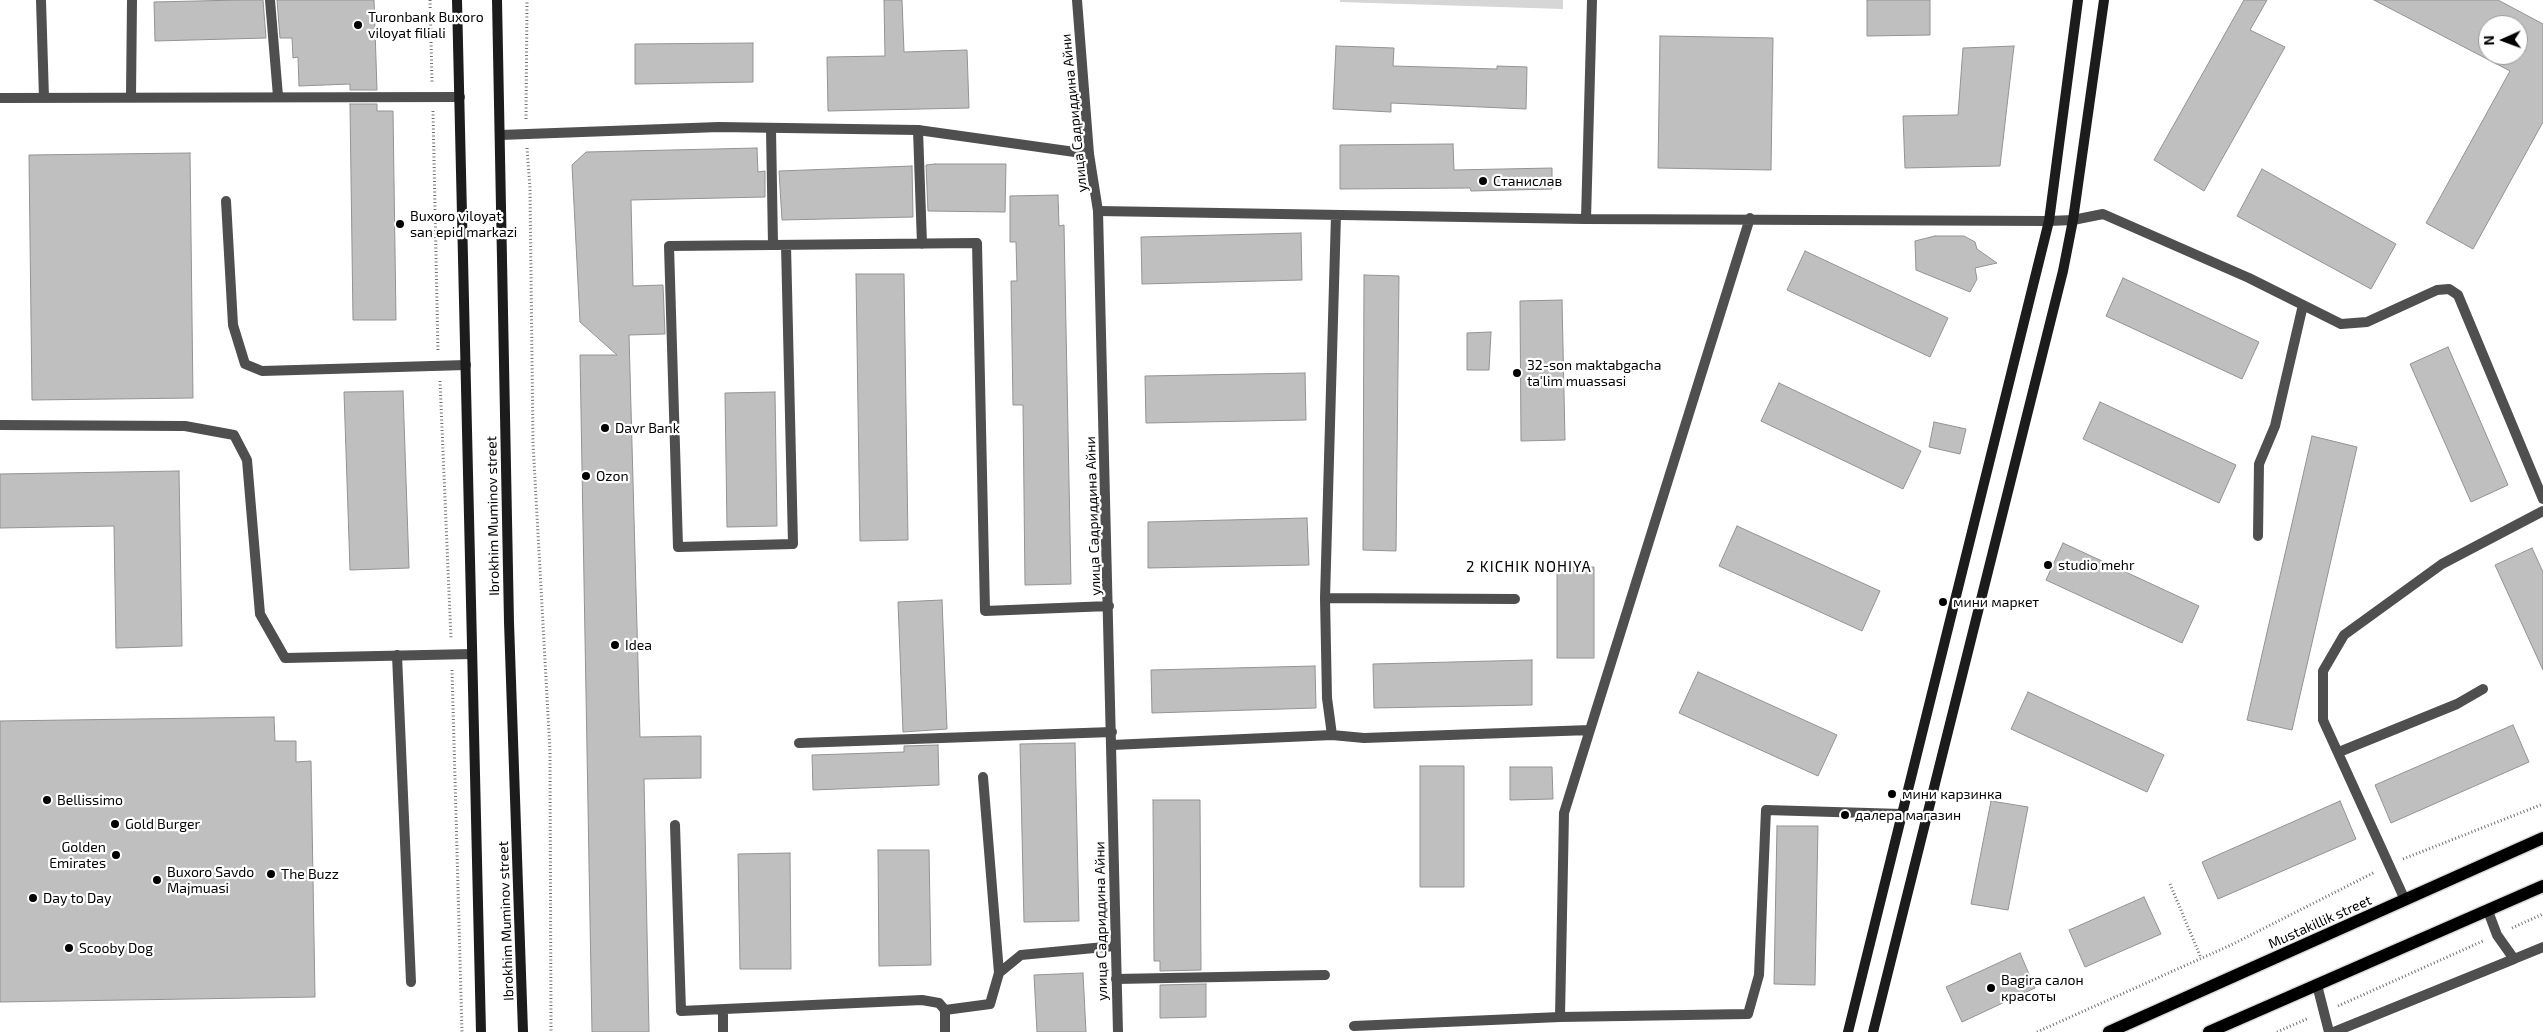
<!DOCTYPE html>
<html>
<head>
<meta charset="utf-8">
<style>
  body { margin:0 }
  #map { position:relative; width:2543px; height:1032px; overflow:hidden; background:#fff; font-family:"Exo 2",sans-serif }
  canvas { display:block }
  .north { position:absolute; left:2478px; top:15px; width:50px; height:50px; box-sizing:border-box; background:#fff; border:1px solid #999; border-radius:50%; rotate:268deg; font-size:14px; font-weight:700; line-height:20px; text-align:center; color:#000 }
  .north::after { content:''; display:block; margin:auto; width:18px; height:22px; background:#000; clip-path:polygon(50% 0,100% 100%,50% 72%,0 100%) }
</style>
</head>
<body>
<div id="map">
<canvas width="2543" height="1032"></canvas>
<div class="north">N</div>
</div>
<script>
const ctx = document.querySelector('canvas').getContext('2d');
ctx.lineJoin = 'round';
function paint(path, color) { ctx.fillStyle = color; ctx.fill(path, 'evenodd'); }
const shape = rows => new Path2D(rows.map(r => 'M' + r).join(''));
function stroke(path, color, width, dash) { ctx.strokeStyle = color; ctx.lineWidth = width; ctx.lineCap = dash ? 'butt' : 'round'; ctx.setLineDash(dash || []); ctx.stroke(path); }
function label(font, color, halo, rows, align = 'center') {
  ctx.font = font + ' "Exo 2",sans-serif'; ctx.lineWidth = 4.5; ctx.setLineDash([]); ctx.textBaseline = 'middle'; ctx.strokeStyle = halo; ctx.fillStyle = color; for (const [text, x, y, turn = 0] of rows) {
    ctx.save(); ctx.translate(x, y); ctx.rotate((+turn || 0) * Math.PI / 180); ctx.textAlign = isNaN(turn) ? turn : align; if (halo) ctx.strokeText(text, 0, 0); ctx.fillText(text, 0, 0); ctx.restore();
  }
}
paint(shape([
  [1340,0,1563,0,1563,9,1340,2]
]), '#d6d6d6');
const building = shape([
  [239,0,263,0,266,38,155,41,154,2,239,0],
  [277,0,374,0,377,90,350,90,350,84,299,86,298,57,293,58,292,38,280,38,277,0],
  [884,0,902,0,904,52,967,50,969,108,828,111,827,57,885,56,884,0],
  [1867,0,1930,0,1930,35,1867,36,1867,0],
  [2244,0,2267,0,2250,30,2285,47,2204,191,2154,160,2244,0],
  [2374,0,2498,0,2543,24,2543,122,2473,249,2426,223,2510,71,2374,0],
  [2488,25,2518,25,2518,55,2488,55,2488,25],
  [1660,36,1773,38,1771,170,1658,168,1660,36],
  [753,43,753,82,635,84,635,44,753,43],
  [1336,46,1394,48,1393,66,1497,69,1497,66,1527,67,1526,109,1391,103,1391,112,1333,109,1336,46],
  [2014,46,2000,166,1905,168,1903,116,1958,115,1963,48,2014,46],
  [350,104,377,104,377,111,393,111,396,320,353,320,350,104],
  [1453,144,1454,170,1552,168,1552,189,1471,191,1470,188,1340,189,1340,145,1453,144],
  [757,148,758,172,765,171,765,197,631,200,633,286,663,285,665,334,629,335,640,737,701,736,701,778,644,779,649,1032,592,1032,580,355,617,355,580,322,572,165,586,152,757,148],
  [190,153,193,398,32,400,29,155,190,153],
  [935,164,1006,164,1005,212,928,211,926,165,935,164],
  [912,166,913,217,782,220,779,171,912,166],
  [2262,169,2396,244,2371,289,2237,216,2262,169],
  [1058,195,1059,226,1064,225,1071,584,1025,585,1023,405,1013,405,1011,281,1017,281,1016,242,1010,242,1010,196,1058,195],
  [1301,233,1302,280,1142,284,1141,237,1301,233],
  [1935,236,1964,236,1975,242,1977,249,1997,263,1975,268,1977,279,1970,292,1916,270,1915,241,1935,236],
  [1805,251,1948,318,1930,357,1787,290,1805,251],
  [856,274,904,274,908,540,860,541,856,274],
  [1364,275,1399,276,1396,551,1363,550,1364,275],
  [2123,278,2259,342,2242,379,2106,316,2123,278],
  [1562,300,1565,440,1521,441,1520,301,1562,300],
  [1491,332,1489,370,1467,370,1467,333,1491,332],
  [2448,347,2508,485,2471,502,2410,364,2448,347],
  [1305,373,1306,420,1146,423,1145,376,1305,373],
  [1779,383,1921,451,1903,489,1761,421,1779,383],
  [403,391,409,568,350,570,344,392,403,391],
  [775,392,777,526,727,527,725,393,775,392],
  [2100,402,2236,465,2219,503,2083,439,2100,402],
  [1934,422,1966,429,1960,454,1929,447,1934,422],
  [2312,436,2357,447,2292,730,2247,720,2312,436],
  [179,471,182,646,116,648,114,526,0,528,0,474,179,471],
  [1307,518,1309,565,1148,568,1148,522,1307,518],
  [1737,526,1880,591,1862,631,1719,566,1737,526],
  [2063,543,2199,606,2182,643,2046,580,2063,543],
  [2532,548,2543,572,2543,670,2495,565,2532,548],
  [1557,567,1594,567,1594,658,1557,658,1557,567],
  [942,600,947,729,903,732,898,602,942,600],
  [1532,660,1532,705,1374,708,1373,664,1532,660],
  [1315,666,1316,708,1152,713,1151,670,1315,666],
  [1698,672,1837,735,1818,776,1679,713,1698,672],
  [2028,692,2164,755,2147,792,2011,729,2028,692],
  [274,717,275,741,296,741,296,762,311,761,315,997,0,1002,0,721,274,717],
  [2513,725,2529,762,2391,823,2375,785,2513,725],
  [1075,743,1079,921,1024,922,1020,744,1075,743],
  [938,745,939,785,813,790,812,755,904,752,904,746,938,745],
  [1420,766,1464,766,1464,887,1420,887,1420,766],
  [1510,767,1552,767,1553,799,1510,800,1510,767],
  [1153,800,1200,800,1201,970,1160,971,1160,961,1154,961,1153,800],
  [1991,801,2028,807,2008,910,1971,904,1991,801],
  [2340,801,2356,839,2218,899,2202,862,2340,801],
  [1777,826,1818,826,1815,985,1774,984,1777,826],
  [878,850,929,850,931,965,879,966,878,850],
  [790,853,791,969,740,969,738,854,790,853],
  [2144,897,2161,934,2085,967,2069,930,2144,897],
  [2020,953,2035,988,1962,1022,1946,987,2020,953],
  [1083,973,1086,1032,1037,1032,1034,975,1083,973],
  [1206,984,1206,1017,1160,1018,1160,985,1206,984]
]);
paint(building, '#bfbfbf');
stroke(building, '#939393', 1);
const primary = shape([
  [2109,1032,2543,838],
  [2209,1032,2543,886]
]);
stroke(primary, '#dbdbdb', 15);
stroke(shape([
  [430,0,432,82],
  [433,111,438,352],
  [526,119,527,0],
  [527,148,530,188,533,443,550,751,551,1032],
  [440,381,451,639],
  [452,670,462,1032],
  [2403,859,2543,804],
  [2170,884,2201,958],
  [2512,928,2543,914],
  [2338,1006,2483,941],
  [2037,1032,2231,945,2375,872],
  [2277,1032,2309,1018]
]), '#717171', 3, [1, 2.5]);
stroke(shape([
  [41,0,44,98],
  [270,0,278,96],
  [131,97,132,0],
  [0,98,460,97],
  [500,135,719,127,918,130,1089,154],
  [226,201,233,325,245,364,262,371,466,365],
  [1098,211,1586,219,2049,221,2073,220,2103,214,2249,278,2341,324,2367,322,2437,290,2449,289,2458,295,2543,499],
  [1336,215,1325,598,1327,698,1332,735,1364,738,1590,730],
  [1586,219,1592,0],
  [0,425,185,426,234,435,247,460,260,614,285,658,472,654],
  [2258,536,2259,464,2275,426,2303,305],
  [1325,598,1515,599],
  [397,655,411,982],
  [1112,745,1332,735],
  [2339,752,2457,704,2483,689],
  [983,777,999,973],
  [2405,900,2323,720,2323,671,2344,635,2442,564,2543,511],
  [2488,911,2497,935,2514,959,2543,947],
  [1116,979,1325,975],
  [2317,985,2329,1032],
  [945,1010,990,1004,999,973,1021,955,1115,946],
  [1560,1017,1564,813,1750,218],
  [1354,1026,1560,1017,1748,1014,1759,975,1766,810,1902,814],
  [2334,1032,2514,959]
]), '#4f4f4f', 10);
stroke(shape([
  [1077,0,1089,154,1098,211,1118,1032],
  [771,129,773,245],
  [918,130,922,244],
  [786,245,793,544,678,547,669,246,977,243,985,611,1109,606],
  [799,743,1112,732],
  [675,825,681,1011,922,1000,939,1003,945,1010,945,1032],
  [723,1010,723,1032]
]), '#4f4f4f', 10);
stroke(shape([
  [457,0,481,1032],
  [497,0,509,622,523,1032],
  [1848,1032,2049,221,2078,0],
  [1873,1032,2063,271,2073,220,2104,0]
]), '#1c1c1c', 10);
stroke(primary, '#000', 12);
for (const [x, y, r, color] of [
  [358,25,5,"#000"],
  [1483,181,5,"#000"],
  [400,224,5,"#000"],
  [1517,373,5,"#000"],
  [605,428,5,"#000"],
  [586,476,5,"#000"],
  [2048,565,5,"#000"],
  [1943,602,5,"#000"],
  [615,645,5,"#000"],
  [1892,794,5,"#000"],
  [47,800,5,"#000"],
  [1845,815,5,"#000"],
  [115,824,5,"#000"],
  [116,855,5,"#000"],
  [271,874,5,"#000"],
  [157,880,5,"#000"],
  [33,898,5,"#000"],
  [69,948,5,"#000"],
  [1991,988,5,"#000"]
]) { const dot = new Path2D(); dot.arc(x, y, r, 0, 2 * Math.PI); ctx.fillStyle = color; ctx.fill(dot); stroke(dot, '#fff', 2); }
label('14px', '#000', '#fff', [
  ["Turonbank Buxoro",368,17],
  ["viloyat filiali",368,33],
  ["Станислав",1493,181],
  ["Buxoro viloyat",410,216],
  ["san epid markazi",410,232],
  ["32-son maktabgacha",1527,365],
  ["ta'lim muassasi",1527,381],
  ["Davr Bank",615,428],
  ["Ozon",596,476],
  ["studio mehr",2058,565],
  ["мини маркет",1953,602],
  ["Idea",625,645],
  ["мини карзинка",1902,794],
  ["Bellissimo",57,800],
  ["далера магазин",1855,815],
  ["Gold Burger",125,824],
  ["Golden",106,847,"right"],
  ["Emirates",106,863,"right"],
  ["Buxoro Savdo",167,872],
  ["Majmuasi",167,888],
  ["The Buzz",281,874],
  ["Day to Day",43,898],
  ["Scooby Dog",79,948],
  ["Bagira салон",2001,980],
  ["красоты",2001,996]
], 'left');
label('14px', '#000', '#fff', [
  ["улица Садриддина Айни",1074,113,-96],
  ["Ibrokhim Muminov street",493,516,-91],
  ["улица Садриддина Айни",1093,516,-92],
  ["Ibrokhim Muminov street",506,921,-92],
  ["улица Садриддина Айни",1101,921,-91],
  ["Mustakillik street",2320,922,-24]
]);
ctx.letterSpacing = '1px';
label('15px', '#000', '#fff', [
  ["2 KICHIK NOHIYA",1529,567]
]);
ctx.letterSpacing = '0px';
</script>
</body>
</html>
